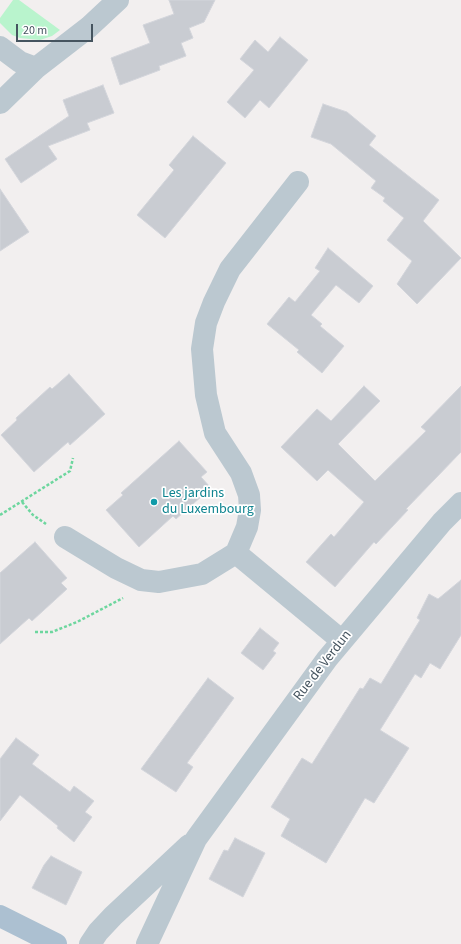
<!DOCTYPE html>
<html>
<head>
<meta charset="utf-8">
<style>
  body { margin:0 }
  #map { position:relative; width:461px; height:944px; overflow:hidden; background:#f2efef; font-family:"Source Sans 3",sans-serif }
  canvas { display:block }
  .scale { position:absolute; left:16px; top:24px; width:77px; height:18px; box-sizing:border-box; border:2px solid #45545f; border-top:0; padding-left:5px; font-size:12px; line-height:14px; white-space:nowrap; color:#45545f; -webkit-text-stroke:3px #fff; paint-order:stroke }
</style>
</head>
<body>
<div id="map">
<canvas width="461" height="944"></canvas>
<div class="scale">20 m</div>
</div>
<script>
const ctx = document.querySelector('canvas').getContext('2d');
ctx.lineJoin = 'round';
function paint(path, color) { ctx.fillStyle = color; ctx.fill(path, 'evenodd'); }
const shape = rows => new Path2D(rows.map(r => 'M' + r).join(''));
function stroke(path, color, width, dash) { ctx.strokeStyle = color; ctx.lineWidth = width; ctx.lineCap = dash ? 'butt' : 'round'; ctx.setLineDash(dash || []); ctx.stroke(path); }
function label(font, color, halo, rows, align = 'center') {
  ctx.font = font + ' "Source Sans 3",sans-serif'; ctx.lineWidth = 3.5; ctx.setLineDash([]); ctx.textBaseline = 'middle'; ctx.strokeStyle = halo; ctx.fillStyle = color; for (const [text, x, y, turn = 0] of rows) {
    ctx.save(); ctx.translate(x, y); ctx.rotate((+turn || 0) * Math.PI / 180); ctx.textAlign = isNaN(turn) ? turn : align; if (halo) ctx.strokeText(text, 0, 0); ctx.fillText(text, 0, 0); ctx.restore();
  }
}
paint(shape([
  [13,0,19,0,60,30,52,36,40,40,20,38,12,35,0,23,0,18]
]), '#b9f4cd');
const building = shape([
  [169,0,215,0,204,22,189,28,193,38,181,43,186,56,159,66,160,70,120,85,111,58,150,43,143,25,174,14,169,0],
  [280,37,308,60,269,108,260,100,245,118,227,102,254,70,240,59,255,40,268,52,280,37],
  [103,85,114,113,87,123,90,130,48,146,57,159,21,183,5,159,69,116,63,100,103,85],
  [323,104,347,112,376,136,369,145,439,200,423,221,461,258,417,304,397,284,412,261,387,240,404,218,383,201,385,198,371,188,376,181,331,144,311,137,323,104],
  [193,136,226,163,165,238,137,215,174,170,169,165,193,136],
  [0,189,29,232,0,251,0,189],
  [328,248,373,286,359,303,336,285,311,315,322,324,320,326,344,346,322,373,297,352,299,350,267,324,289,297,295,302,320,271,315,268,328,248],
  [69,374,105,414,70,445,68,442,34,472,1,435,17,420,16,418,50,387,52,389,69,374],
  [364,386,380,401,338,444,375,481,426,431,421,427,461,386,461,452,406,509,408,510,376,544,374,542,335,587,306,562,331,534,334,537,364,502,328,470,317,481,281,447,317,409,331,421,364,386],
  [179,441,207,472,201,477,211,488,176,519,173,516,139,547,106,510,123,495,121,493,179,441],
  [35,542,67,578,61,583,67,589,32,621,29,618,0,644,0,573,35,542],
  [461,580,461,635,440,669,430,663,421,678,415,674,380,730,409,748,374,803,365,798,326,863,281,836,290,819,271,807,302,758,312,764,360,688,363,689,370,678,381,684,420,620,417,618,429,594,438,599,461,580],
  [260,628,279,643,273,651,276,653,263,670,241,653,260,628],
  [208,678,234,698,187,763,193,767,176,792,141,769,208,678],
  [16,738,39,755,32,764,70,792,74,786,94,801,85,812,92,817,74,842,57,828,58,826,20,795,0,821,0,759,16,738],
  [235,838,265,853,243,897,209,879,224,850,228,851,235,838],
  [51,856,82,872,66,905,32,888,44,865,51,856]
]);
paint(building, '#c9ccd2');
stroke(building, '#d3d5db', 1);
stroke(shape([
  [22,502,33,515,46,524],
  [0,515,70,471,73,458],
  [35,632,52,632,77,622,123,598]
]), '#6dd69e', 2.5, [3, 2]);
stroke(shape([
  [0,47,20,62,36,68],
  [0,103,36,68,89,27,118,0],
  [65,537,116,568,141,580,159,582,202,574,236,553,341,640],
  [236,553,247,527,250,510,249,495,241,473,215,433,206,395,202,349,206,323,214,302,230,269,298,182],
  [90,944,98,932,113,916,189,845],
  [147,944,196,839,327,659,442,522,461,503]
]), '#bbc8d0', 22);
stroke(shape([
  [0,916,56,944]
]), '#acc0d1', 22);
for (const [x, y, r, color] of [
  [154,502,4,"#0f9aa8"]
]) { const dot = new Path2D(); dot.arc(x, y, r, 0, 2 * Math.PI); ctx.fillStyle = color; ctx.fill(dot); stroke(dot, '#fff', 1.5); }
label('14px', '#0d838f', '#fff', [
  ["Les jardins",162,494],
  ["du Luxembourg",162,510]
], 'left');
label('14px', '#45545f', '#fff', [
  ["Rue de Verdun",323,666,-52]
]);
</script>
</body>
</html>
